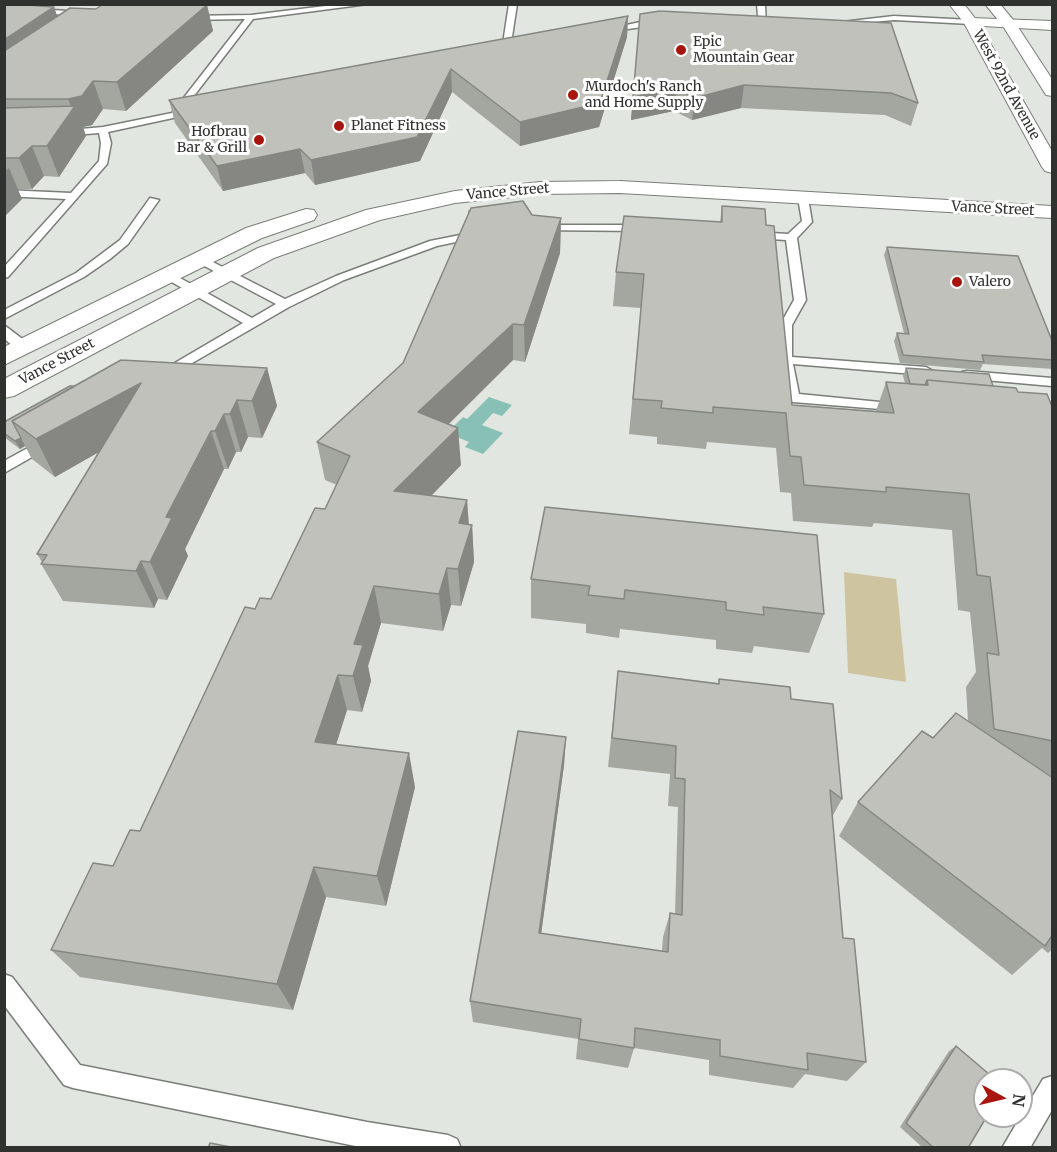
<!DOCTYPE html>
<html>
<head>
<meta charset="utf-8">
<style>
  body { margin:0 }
  #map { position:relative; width:1057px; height:1152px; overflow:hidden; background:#e2e6e0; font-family:Merriweather,serif }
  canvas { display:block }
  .frame { position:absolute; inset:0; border:6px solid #30322f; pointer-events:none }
  .north { position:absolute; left:973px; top:1068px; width:60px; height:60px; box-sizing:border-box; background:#fff; border:2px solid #acadac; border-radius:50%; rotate:98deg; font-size:16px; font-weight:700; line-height:24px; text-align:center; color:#30322f }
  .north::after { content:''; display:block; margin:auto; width:21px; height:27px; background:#a8150e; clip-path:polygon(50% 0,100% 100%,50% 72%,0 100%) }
</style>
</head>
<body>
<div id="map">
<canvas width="1057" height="1152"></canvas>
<div class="frame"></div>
<div class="north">N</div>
</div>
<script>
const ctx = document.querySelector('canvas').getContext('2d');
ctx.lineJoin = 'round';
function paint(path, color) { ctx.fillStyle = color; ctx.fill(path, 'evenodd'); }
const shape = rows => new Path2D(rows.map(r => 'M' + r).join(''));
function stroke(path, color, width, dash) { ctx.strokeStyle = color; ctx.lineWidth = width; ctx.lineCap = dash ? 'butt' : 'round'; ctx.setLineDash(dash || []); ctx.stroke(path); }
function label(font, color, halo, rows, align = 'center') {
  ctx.font = font + ' Merriweather,serif'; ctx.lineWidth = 6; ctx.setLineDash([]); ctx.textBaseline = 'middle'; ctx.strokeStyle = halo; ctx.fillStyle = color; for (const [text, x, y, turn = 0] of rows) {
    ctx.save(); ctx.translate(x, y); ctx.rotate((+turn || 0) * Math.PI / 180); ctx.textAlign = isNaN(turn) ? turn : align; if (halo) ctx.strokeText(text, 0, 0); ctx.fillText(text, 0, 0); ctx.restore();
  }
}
paint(shape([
  [844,572,896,579,906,682,848,673]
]), '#cec4a0');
paint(shape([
  [489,397,512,405,502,416,493,413,482,425,503,433,483,454,465,447,469,442,447,433,463,417,467,419]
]), '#88c0b5');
const lane = shape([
  [342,4,368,4,253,19,183,110,193,108,197,111,196,113,108,132,111,143,107,164,8,277,4,278,4,267,66,199,4,196,4,190,71,193,99,161,101,143,99,133,62,136,57,133,59,131,103,127,172,113,245,19,188,20,185,16,251,15,342,4],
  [509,4,517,4,510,50,506,52,502,50,509,4],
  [757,4,765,4,766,30,759,28,757,4],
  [4,7,84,12,88,14,84,16,4,11,4,7],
  [894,16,971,20,975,22,971,24,894,20,837,25,833,23,894,16],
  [645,21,663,24,607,32,603,30,645,21],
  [803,195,808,198,812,222,797,238,806,300,792,325,792,357,926,367,933,371,926,375,793,364,799,394,900,404,907,408,905,411,793,402,786,398,780,360,780,325,794,300,786,240,755,238,750,235,755,232,788,234,802,221,798,198,803,195],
  [150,198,159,200,128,244,110,259,84,277,4,319,4,310,76,273,120,240,150,198],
  [539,225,645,225,650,228,645,231,535,230,535,226,539,225],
  [480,231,485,234,484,236,437,246,344,280,289,307,168,377,158,377,156,374,243,323,163,277,163,273,171,273,252,318,276,304,195,261,195,257,203,257,285,299,336,276,430,241,480,231],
  [4,325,29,344,29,350,19,350,8,342,4,338,4,325],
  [967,371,1052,378,1052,386,962,378,962,372,967,371],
  [48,437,53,439,55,442,53,445,4,473,4,461,48,437],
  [4,974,12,977,80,1065,367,1122,448,1135,457,1139,461,1148,365,1148,73,1088,64,1085,4,1005,4,974],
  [1052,1076,1052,1110,1030,1148,1002,1148,1043,1079,1052,1076]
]);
const secondary = shape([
  [971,18,1052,21,1052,30,966,25,964,22,971,18],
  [620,181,1052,206,1052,218,620,193,540,194,455,203,380,220,274,258,14,396,4,398,4,379,258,248,366,210,455,191,540,182,620,181],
  [306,209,314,210,317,215,314,220,262,238,4,365,4,347,246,228,306,209]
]);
const primary = shape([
  [949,4,964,4,978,22,1052,151,1052,173,1045,171,1042,167,964,23,949,4],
  [985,4,1000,4,1014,21,1052,79,1052,96,1046,95,1003,26,985,4]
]);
stroke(lane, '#7a7e79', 3);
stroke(secondary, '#7a7e79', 2);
stroke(primary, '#7a7e79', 2);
paint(lane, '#fff');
paint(secondary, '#fff');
paint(primary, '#fff');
paint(shape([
  [4,4,54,7,57,16,96,9,207,5,213,31,126,111,103,109,92,125,83,127,86,136,59,177,44,176,32,189,17,189,22,199,4,217],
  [660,11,918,103,911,126,885,115,741,108,692,120,674,111,631,120,640,14],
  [628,16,627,37,599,127,520,146,452,92,420,161,315,185,305,173,223,191,175,123,169,100],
  [722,206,766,225,792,405,876,411,886,382,905,383,903,376,906,368,993,386,1018,392,1053,409,1053,949,1048,953,1042,948,1012,975,839,836,858,802,933,738,968,721,966,687,976,672,970,612,958,610,952,530,874,523,872,527,793,521,791,493,780,492,776,448,707,442,706,449,657,444,657,437,629,434,641,308,613,306,616,272,720,222],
  [468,210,561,218,560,253,525,362,513,360,449,424,461,465,431,496,467,500,469,524,472,525,474,562,461,606,451,605,443,631,381,623,368,666,371,681,362,712,347,710,336,745,415,787,386,906,326,897,293,1010,80,977,51,950,140,831,255,609,271,599,325,509,337,485,325,480,317,442,403,363,468,215],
  [887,247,1053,343,1053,369,983,364,980,370,900,363,894,341,897,333,904,333,884,255],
  [267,368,277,406,262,438,248,437,241,452,236,452,228,469,224,469,185,549,188,556,167,600,158,599,154,608,63,601,41,564,42,562,37,554,99,452,55,477,32,459,25,446,20,449,4,437,4,422,75,386],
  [545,507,824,614,809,653,754,646,752,653,716,649,716,640,620,629,619,638,586,633,586,624,531,618,531,579],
  [618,671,718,683,719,679,791,699,842,799,832,817,843,938,866,1062,847,1081,805,1074,793,1088,709,1075,709,1060,634,1048,628,1068,576,1059,578,1039,473,1022,470,1001,566,737,564,765,541,934,662,951,663,937,670,913,675,914,678,807,668,806,670,774,608,767],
  [956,1046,968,1148,923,1148,900,1127,949,1051]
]), '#a4a6a0');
paint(shape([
  [207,5,213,31,126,111,117,82],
  [54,7,63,33,4,75,4,40],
  [628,16,627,37,599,127,520,146,520,122],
  [451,69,452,92,420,161,315,185,311,160],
  [93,81,103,109,92,125,83,127,86,136,59,177,47,146,73,110,68,99],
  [744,85,741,108,692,120,695,98],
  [677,88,674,111,631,120,633,97],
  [32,146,44,176,32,189,19,158],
  [300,149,305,173,223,191,217,166],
  [9,168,22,199,4,217,4,172],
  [561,218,560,253,525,362,524,325],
  [513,324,513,360,422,450,418,412],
  [267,368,277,406,262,438,252,401],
  [141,383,155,420,55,477,36,439],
  [237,400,248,437,241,452,230,414],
  [224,414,236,452,228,469,215,431],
  [458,428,461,465,399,529,394,491],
  [211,431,224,469,185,549,188,556,167,600,150,562,166,517],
  [21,438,25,446,20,449,15,441],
  [467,500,469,533,472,525,474,562,461,606,458,569,459,523],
  [141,561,158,599,154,608,136,571],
  [447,568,451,605,443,631,439,594],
  [374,586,381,623,368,666,371,681,362,712,353,676,354,644],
  [338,675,347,710,326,776,315,742],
  [566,737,564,765,538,957,539,933],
  [409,753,415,787,386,906,377,876],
  [314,867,326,897,293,1010,277,984]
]), '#868782');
const building = shape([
  [4,4,14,4,54,7,4,40,4,4],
  [103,4,207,5,117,82,93,81,82,96,68,99,4,99,4,51,70,8,96,9,103,4],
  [660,11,891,23,918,103,891,93,744,85,695,98,677,88,633,97,640,14,660,11],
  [628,16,600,103,520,122,451,69,417,137,311,160,300,149,217,166,169,100,628,16],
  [75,106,47,146,32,146,19,158,4,158,4,108,75,106],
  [523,201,532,215,561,218,524,325,513,324,418,412,458,428,394,491,467,500,459,523,472,525,458,569,447,568,439,594,374,586,354,644,363,645,353,676,338,675,315,742,409,753,377,876,314,867,277,984,51,950,93,863,113,866,130,830,140,831,245,607,255,609,260,598,271,599,315,508,325,509,350,456,317,442,403,363,471,208,523,201],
  [722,206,765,209,766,225,774,226,792,405,894,413,886,382,928,385,927,380,1016,388,1018,392,1047,394,1053,409,1053,741,994,729,987,653,999,655,990,577,977,575,969,494,886,487,886,492,804,485,801,457,790,456,786,413,713,407,713,413,661,408,662,401,633,399,644,274,616,272,624,216,722,222,722,206],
  [887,247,1018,256,1053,343,1053,360,982,355,984,362,903,355,897,333,909,334,887,247],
  [121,360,267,368,252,401,237,400,230,414,224,414,215,431,211,431,166,517,172,518,150,562,141,561,136,571,41,564,47,555,37,554,141,383,36,439,12,421,121,360],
  [906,368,989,374,993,386,927,380,925,385,910,384,906,368],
  [70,386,75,386,12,421,21,438,15,441,4,433,4,422,70,386],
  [545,507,817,535,824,614,763,607,764,615,726,610,726,602,625,590,624,599,588,595,590,586,531,579,545,507],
  [618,671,719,684,719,679,790,687,791,699,833,704,842,799,830,790,843,938,854,939,866,1062,807,1053,808,1070,720,1056,720,1040,635,1028,634,1048,579,1039,581,1019,470,1001,518,731,566,737,539,933,668,952,670,913,682,915,685,779,675,778,676,746,612,738,618,671],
  [956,713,1053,778,1053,934,1045,946,858,802,922,731,933,738,956,713],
  [956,1046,996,1080,985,1080,985,1116,987,1116,968,1148,934,1148,906,1123,956,1046],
  [210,1143,236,1148,208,1148,210,1143]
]);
paint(building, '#bfc1ba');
stroke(building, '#868782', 1.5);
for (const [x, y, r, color] of [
  [681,50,6,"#a8150e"],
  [573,95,6,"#a8150e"],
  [339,126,6,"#a8150e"],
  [259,140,6,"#a8150e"],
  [957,282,6,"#a8150e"]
]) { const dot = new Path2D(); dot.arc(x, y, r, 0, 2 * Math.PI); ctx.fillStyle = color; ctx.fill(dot); stroke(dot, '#fff', 2); }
label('14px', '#30322f', '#fff', [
  ["Epic",693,42],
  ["Mountain Gear",693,58],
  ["Murdoch's Ranch",585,87],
  ["and Home Supply",585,103],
  ["Planet Fitness",351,126],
  ["Hofbrau",247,132,"right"],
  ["Bar & Grill",247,148,"right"],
  ["Valero",969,282]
], 'left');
label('14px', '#30322f', '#fff', [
  ["West 92nd Avenue",1006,85,61],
  ["Vance Street",508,192,-5],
  ["Vance Street",993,209,3],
  ["Vance Street",57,362,-28]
]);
</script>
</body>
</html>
